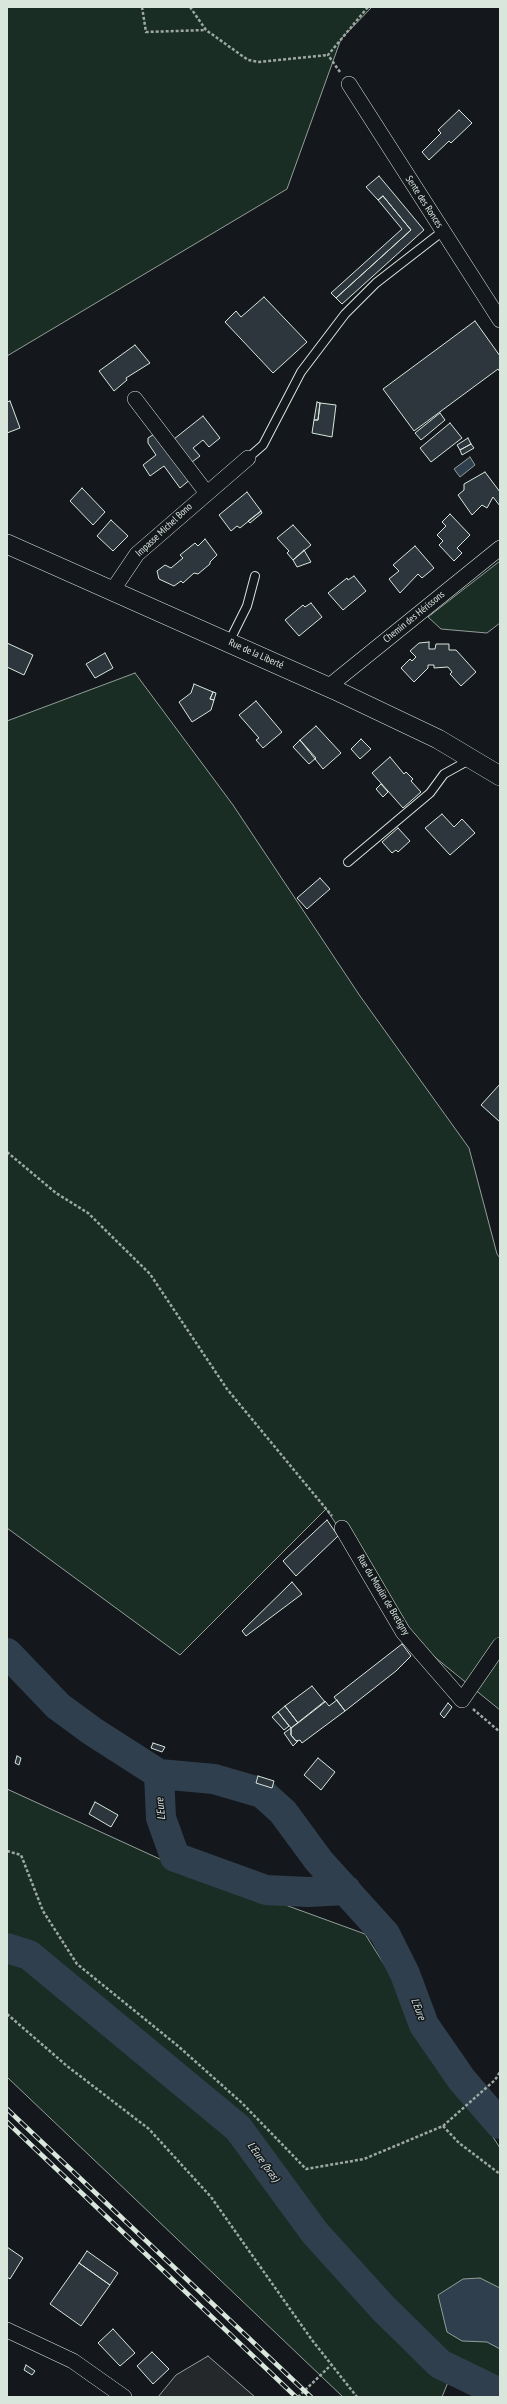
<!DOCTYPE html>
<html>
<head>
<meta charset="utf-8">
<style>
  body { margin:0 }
  #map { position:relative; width:507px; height:2404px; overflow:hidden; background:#14181c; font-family:"PT Sans Narrow",sans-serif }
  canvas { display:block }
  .frame { position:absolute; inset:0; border:8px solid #d8e6dc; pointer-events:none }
</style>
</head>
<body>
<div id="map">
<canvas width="507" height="2404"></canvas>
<div class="frame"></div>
</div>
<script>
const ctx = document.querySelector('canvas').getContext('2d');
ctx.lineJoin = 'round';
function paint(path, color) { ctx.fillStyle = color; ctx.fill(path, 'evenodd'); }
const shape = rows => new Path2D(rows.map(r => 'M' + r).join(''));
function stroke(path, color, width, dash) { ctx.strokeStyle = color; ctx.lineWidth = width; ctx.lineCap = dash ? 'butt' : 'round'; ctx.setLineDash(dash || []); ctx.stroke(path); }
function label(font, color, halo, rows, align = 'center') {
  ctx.font = font + ' "PT Sans Narrow",sans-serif'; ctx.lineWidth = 3; ctx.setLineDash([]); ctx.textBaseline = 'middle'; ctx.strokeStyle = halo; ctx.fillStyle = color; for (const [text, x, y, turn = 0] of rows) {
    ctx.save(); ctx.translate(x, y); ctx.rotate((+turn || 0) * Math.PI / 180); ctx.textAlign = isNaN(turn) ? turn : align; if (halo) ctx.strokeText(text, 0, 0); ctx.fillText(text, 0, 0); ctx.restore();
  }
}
const green = shape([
  [7,7,372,7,341,39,287,189,7,356,7,7],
  [500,561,500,623,487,633,441,629,428,617,500,561],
  [135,673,233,805,360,996,469,1148,497,1254,500,1258,500,1710,416,1642,326,1509,180,1655,7,1528,7,721,135,673],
  [7,1789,162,1860,365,1934,500,2148,500,2385,455,2365,442,2397,343,2397,7,2077,7,1789]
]);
paint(green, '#1a2d24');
stroke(green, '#939e99', 1);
const parking = shape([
  [208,2356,255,2397,158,2397,176,2375,208,2356]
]);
paint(parking, '#24282b');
stroke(parking, '#939e99', 1);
const water = shape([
  [470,457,475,465,460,477,454,469,470,457],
  [480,2278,500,2288,500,2349,487,2342,462,2341,447,2332,438,2295,463,2279,480,2278]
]);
paint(water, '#2f3f4d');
stroke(water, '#939e99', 1);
stroke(shape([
  [7,1653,58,1706,92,1731,159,1774,214,1779,262,1793,283,1812,319,1861,385,1934,405,1974,424,2025,462,2080,500,2124],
  [159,1774,161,1818,175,1857,266,1890,308,1892,346,1890],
  [7,1948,29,1955,238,2128,315,2233,383,2308,440,2364,500,2393]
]), '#2f3f4d', 30);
const building = shape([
  [459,110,472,123,451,143,449,141,429,160,422,152,441,133,438,130,459,110],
  [379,176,424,230,342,304,336,298,411,230,383,196,378,200,366,187,379,176],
  [383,196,411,230,336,298,331,293,402,229,378,200,383,196],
  [264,297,307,342,273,373,225,322,236,311,241,317,264,297],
  [475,321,500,356,500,372,498,369,414,431,383,389,475,321],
  [135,345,150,363,126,378,127,380,114,391,99,371,135,345],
  [10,401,20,428,7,433,7,402,10,401],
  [317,402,320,403,318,420,314,420,317,402],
  [320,403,336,405,332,437,312,433,314,420,318,420,320,403],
  [440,413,445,420,421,440,415,433,440,413],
  [203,416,220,438,209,447,203,440,193,448,200,456,192,462,174,439,203,416],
  [450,423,462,438,431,462,420,448,450,423],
  [159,431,192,478,180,488,164,466,150,476,143,465,156,455,148,443,148,438,159,431],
  [468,438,471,444,460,450,457,445,468,438],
  [471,444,474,448,462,455,460,450,471,444],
  [485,472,500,492,500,506,493,497,487,508,482,505,472,515,458,495,464,490,464,484,485,472],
  [82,488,105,512,93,525,70,501,82,488],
  [247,492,261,511,240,528,237,526,231,531,219,515,247,492],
  [261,511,262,513,250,523,248,521,261,511],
  [450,514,470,535,457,548,462,553,454,561,439,545,443,541,437,535,446,526,442,522,450,514],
  [111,520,128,536,113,551,97,536,111,520],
  [293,525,311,545,293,560,287,553,289,551,277,538,293,525],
  [205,539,217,555,210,562,210,564,198,574,194,573,183,583,181,581,174,586,159,579,157,571,165,565,171,568,183,558,180,555,195,543,198,546,205,539],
  [415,546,434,568,422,578,418,574,400,593,389,579,399,571,393,565,415,546],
  [304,550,311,562,297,567,293,560,304,550],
  [354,576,366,591,343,610,328,593,347,578,348,580,354,576],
  [311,603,322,617,299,636,285,620,303,605,305,607,311,603],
  [429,642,429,649,435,649,436,644,449,644,449,650,456,650,476,672,461,686,450,674,452,672,448,667,434,668,434,665,428,665,428,668,414,682,401,668,410,659,412,661,416,657,410,651,419,643,429,642],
  [7,643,33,655,24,675,7,667,7,643],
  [105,653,113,668,95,678,86,664,105,653],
  [194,684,213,692,210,699,214,700,211,710,192,722,179,702,191,693,194,684],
  [213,692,216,693,214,700,210,699,213,692],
  [256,701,282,732,263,748,256,740,259,738,239,715,256,701],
  [316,726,341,753,323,769,300,740,316,726],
  [361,739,371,749,360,759,351,749,361,739],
  [300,740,316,758,309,764,293,747,300,740],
  [390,757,404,774,406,772,413,779,411,781,421,792,403,808,372,773,390,757],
  [381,784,388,792,383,797,376,789,381,784],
  [442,814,454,827,462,819,475,833,450,855,425,828,442,814],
  [398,828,410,841,398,852,396,850,392,853,382,842,398,828],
  [320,878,330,889,307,909,297,898,320,878],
  [500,1084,500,1122,481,1105,500,1084],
  [327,1520,338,1536,296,1576,283,1561,327,1520],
  [292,1582,302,1594,246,1636,242,1631,292,1582],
  [402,1644,411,1656,396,1671,345,1711,334,1697,402,1644],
  [312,1686,325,1702,298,1723,285,1706,312,1686],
  [337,1700,345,1711,302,1743,300,1740,296,1741,291,1735,291,1728,325,1701,329,1706,337,1700],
  [448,1703,452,1707,444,1718,440,1714,448,1703],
  [285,1706,298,1723,291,1728,278,1712,285,1706],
  [278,1712,289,1726,284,1730,272,1717,278,1712],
  [291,1728,291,1735,296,1741,298,1741,293,1746,284,1733,291,1728],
  [153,1743,165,1747,162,1752,151,1748,153,1743],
  [17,1756,21,1758,19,1765,15,1763,17,1756],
  [318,1758,335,1772,321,1790,304,1775,318,1758],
  [258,1776,274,1781,272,1788,256,1783,258,1776],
  [95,1802,118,1815,111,1827,89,1814,95,1802],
  [7,2247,23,2258,10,2279,7,2277,7,2247],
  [87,2251,118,2273,110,2285,79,2263,87,2251],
  [79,2263,110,2285,81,2326,50,2304,79,2263],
  [113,2329,135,2353,120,2366,98,2343,113,2329],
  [152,2352,169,2369,153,2384,137,2366,152,2352],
  [26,2365,35,2371,32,2375,24,2370,26,2365]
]);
paint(building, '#2c363c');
stroke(building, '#d8e6dc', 1);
const service = shape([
  [248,458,263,445,301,372,345,314,376,283,443,231],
  [229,642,247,606,255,576],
  [348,862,430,793,444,774,471,759]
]);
const minor = shape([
  [349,84,500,320],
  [135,399,206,492],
  [112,591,137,554,248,458],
  [328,687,500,548],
  [342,1528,403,1632,462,1700,500,1645],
  [7,2330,73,2361,124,2397]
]);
const tertiary = shape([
  [7,544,335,690,438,739,500,776]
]);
stroke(service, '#d8e6dc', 10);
stroke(minor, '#d8e6dc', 16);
stroke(tertiary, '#d8e6dc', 20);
stroke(shape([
  [142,7,146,32,206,30],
  [190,7,206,30,248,60,259,62,328,55],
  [340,72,328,55,368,7],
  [7,1152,56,1193,88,1213,150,1274,227,1389,332,1516],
  [473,1709,500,1732],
  [7,1851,21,1855,43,1911,77,1964,178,2046,242,2103,306,2169,364,2159,443,2126,495,2080,500,2072],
  [7,2014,67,2066,149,2129,211,2197,312,2340,357,2397],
  [443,2126,459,2143,500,2174],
  [298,2397,331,2365]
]), '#9da8a2', 2.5, [3, 2]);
stroke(service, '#14181c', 8);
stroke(minor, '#14181c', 15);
stroke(tertiary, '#14181c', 19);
const rail = shape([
  [7,2109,311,2397],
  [7,2122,296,2397]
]);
stroke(rail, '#d8e6dc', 4.5);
stroke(rail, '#14181c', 3, [9]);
label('10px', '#d8e6dc', '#14181c', [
  ["Sente des Ronces",424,202,57],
  ["Impasse Michel Bono",164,530,-43],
  ["Chemin des Hérissons",414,617,-39],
  ["Rue de la Liberté",256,654,24],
  ["Rue du Moulin de Bretigny",383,1595,59]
]);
label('italic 11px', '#d8e6dc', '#14181c', [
  ["L'Eure",161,1809,-96],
  ["L'Eure",418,2009,69],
  ["L'Eure (bras)",263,2162,54]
]);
</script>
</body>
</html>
